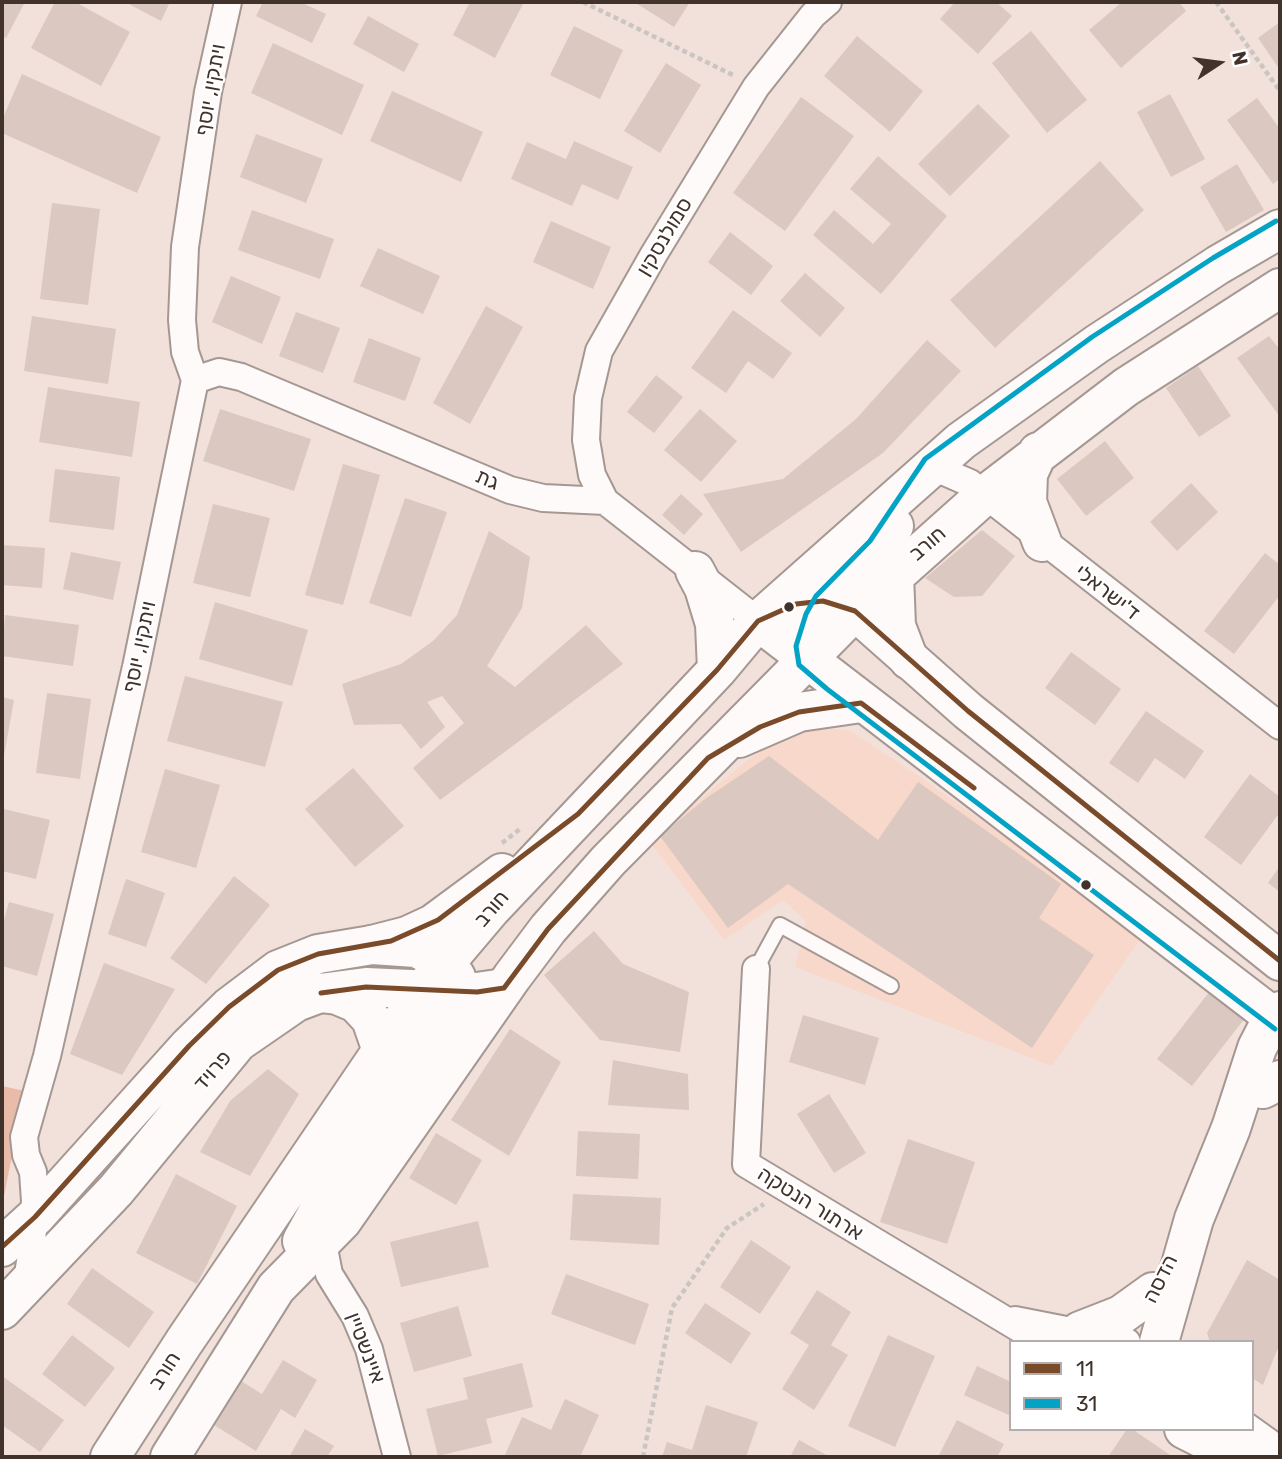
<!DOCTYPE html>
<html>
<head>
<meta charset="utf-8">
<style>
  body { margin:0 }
  #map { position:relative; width:1282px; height:1459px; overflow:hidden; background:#f1e1da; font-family:Rubik,sans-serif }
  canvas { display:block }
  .frame { position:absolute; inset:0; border:4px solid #41322c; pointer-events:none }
  .legend { position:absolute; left:1009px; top:1340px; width:245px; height:91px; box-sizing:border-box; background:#fff; border:2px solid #b3adab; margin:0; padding:9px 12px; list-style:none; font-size:21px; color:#41322c }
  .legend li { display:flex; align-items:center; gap:14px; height:35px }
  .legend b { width:35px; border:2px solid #b3adab }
  .north { position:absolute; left:1184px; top:28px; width:70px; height:70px; -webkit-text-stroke:5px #fff; paint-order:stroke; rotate:77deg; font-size:19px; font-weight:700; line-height:28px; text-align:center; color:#41322c }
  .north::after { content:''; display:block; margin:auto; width:24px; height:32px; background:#41322c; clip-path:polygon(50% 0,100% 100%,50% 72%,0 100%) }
</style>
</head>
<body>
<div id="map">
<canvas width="1282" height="1459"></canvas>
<div class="frame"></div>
<ul class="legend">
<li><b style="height:9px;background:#7a4b2a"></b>11</li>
<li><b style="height:9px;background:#03a3c6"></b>31</li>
</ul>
<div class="north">N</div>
</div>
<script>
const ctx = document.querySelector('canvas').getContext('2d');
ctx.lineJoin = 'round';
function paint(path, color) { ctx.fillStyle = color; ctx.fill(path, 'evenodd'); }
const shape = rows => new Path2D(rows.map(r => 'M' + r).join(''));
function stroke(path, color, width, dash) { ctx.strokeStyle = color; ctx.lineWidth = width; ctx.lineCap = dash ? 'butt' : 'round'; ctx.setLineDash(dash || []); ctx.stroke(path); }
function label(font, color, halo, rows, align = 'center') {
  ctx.font = font + ' Rubik,Heebo,sans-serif'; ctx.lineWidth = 5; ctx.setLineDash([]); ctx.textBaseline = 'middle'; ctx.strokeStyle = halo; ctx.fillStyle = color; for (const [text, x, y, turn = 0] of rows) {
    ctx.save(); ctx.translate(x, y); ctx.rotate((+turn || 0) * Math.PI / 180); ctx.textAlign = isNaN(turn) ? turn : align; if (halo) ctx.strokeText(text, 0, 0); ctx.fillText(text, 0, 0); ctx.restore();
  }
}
paint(shape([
  [817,726,850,731,917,775,1143,935,1052,1066,795,967,806,921,783,900,724,940,649,841,748,760,786,736]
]), '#f8d8ca');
paint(shape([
  [2,1086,25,1091,2,1206]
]), '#e9bcaa');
paint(shape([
  [2,2,25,2,6,38,2,36],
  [55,2,75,2,130,32,101,86,31,48],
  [125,2,170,2,161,21],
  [263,2,300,2,326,14,312,43,256,16],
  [470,2,524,2,495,58,453,35],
  [634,2,690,2,674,27],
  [955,2,996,2,1012,16,978,54,940,19],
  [1122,2,1179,2,1186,11,1121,68,1089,30],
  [368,16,419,44,404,72,353,44],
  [1280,22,1280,70,1258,38],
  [574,26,623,50,600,99,550,75],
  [1031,31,1087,100,1047,133,992,63],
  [857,36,923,91,890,132,824,76],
  [273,43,364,85,342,135,251,93],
  [666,63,701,85,660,153,624,131],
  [22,74,161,137,137,193,2,133,2,120],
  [392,91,483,132,461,182,370,141],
  [1170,94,1205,159,1171,177,1137,112],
  [801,97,854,136,785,231,733,193],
  [1257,98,1280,129,1280,179,1273,184,1227,120],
  [978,104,1010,136,950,196,918,164],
  [256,134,323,159,306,203,240,177],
  [574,141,633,167,618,200,582,184,572,206,511,179,527,142,566,159],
  [878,156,947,216,881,294,813,235,834,210,873,244,891,224,850,189],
  [1100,161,1144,210,995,348,950,300],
  [1237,164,1264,210,1226,232,1200,187],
  [52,203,100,209,88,305,40,299],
  [252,210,334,239,320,279,238,250],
  [551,221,611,247,593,289,533,262],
  [730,232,773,266,751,295,708,262],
  [378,248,440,276,423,314,360,286],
  [805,273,845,308,820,337,780,301],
  [231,276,281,297,262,344,212,322],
  [486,306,523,327,470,424,433,403],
  [733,310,792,353,773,379,748,361,726,393,691,368],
  [296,312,340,328,323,373,279,356],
  [32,316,116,329,108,384,24,371],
  [1269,336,1280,350,1280,417,1237,358],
  [369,338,421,358,405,401,353,382],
  [927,340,961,371,883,453,741,552,703,494,783,479,856,419],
  [1198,366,1231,416,1199,437,1166,388],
  [656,375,683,397,654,433,627,412],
  [48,387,140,402,132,457,39,442],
  [220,409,311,439,294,491,203,461],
  [700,409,737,441,701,482,664,450],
  [1105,441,1134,478,1086,516,1057,479],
  [343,464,380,475,343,605,305,595],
  [55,469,120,477,114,530,49,522],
  [1191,483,1218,512,1177,551,1150,522],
  [681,494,703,514,684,535,662,515],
  [405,498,447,512,411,617,369,603],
  [213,504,270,518,250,597,193,583],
  [982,530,1015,556,982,596,954,597,925,578],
  [489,531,530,557,522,608,487,666,515,687,586,625,623,664,440,800,413,768,464,723,442,696,427,702,445,727,421,749,401,724,354,725,342,684,401,664,433,641,457,615],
  [2,545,45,548,42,588,2,585],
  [71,552,121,562,113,600,63,589],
  [1265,553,1280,565,1280,595,1234,654,1204,631],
  [215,602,308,630,292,686,199,659],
  [5,615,79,625,73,666,2,656],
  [1071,652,1121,689,1095,725,1045,688],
  [185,676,283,702,265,767,167,741],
  [47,693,91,699,80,779,36,773],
  [2,697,14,700,3,761,2,760],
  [1146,711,1204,751,1185,779,1155,758,1138,783,1109,763],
  [769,756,878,840,918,782,1061,884,1039,918,1094,955,1032,1048,788,884,728,928,660,836,705,799],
  [353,768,404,826,355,867,305,809],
  [165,769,220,785,196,868,141,852],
  [1250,774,1280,797,1280,812,1241,865,1204,837],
  [4,809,50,820,36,879,2,871],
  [1280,866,1280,892,1268,883],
  [234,876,270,905,206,984,170,958],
  [126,879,165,893,146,947,108,934],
  [9,902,54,914,37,976,2,966,2,927],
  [594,931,623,964,689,992,680,1052,600,1040,544,975],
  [104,963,175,989,122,1075,70,1054],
  [1210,991,1245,1018,1192,1086,1157,1059],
  [803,1015,879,1038,865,1085,789,1062],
  [510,1029,561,1062,509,1156,451,1120],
  [613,1060,688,1074,689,1110,608,1105],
  [268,1069,299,1094,250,1176,200,1152,230,1101],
  [829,1094,866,1153,834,1173,797,1114],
  [578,1131,640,1134,638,1179,576,1176],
  [436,1133,482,1160,456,1205,409,1178],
  [908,1139,975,1162,947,1244,880,1222],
  [176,1174,237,1206,197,1284,136,1253],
  [573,1194,661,1198,659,1245,570,1240],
  [478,1221,489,1267,401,1287,390,1242],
  [751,1240,791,1267,760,1314,720,1287],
  [1247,1260,1280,1280,1280,1343,1263,1385,1252,1378,1252,1342,1210,1342,1207,1333],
  [92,1268,154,1312,129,1348,67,1304],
  [566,1274,649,1304,635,1345,551,1314],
  [817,1290,851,1312,831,1345,848,1355,814,1410,782,1389,809,1345,790,1333],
  [705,1303,751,1333,731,1364,685,1333],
  [458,1306,472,1356,414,1372,400,1323],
  [72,1335,115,1368,85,1407,42,1374],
  [888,1335,935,1356,895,1447,848,1426],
  [283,1360,317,1380,295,1418,281,1409,256,1451,214,1425,241,1381,262,1394],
  [522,1363,533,1407,486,1419,492,1443,438,1456,426,1409,468,1399,463,1378],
  [977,1366,1011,1382,1011,1416,964,1395],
  [2,1376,64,1420,40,1452,2,1425],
  [565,1399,599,1415,580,1457,504,1457,522,1417,551,1430],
  [706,1405,758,1422,746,1457,662,1457,667,1442,692,1450],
  [957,1420,1004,1444,997,1457,938,1457],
  [305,1429,334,1446,327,1457,289,1457],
  [1127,1429,1132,1429,1173,1457,1108,1457],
  [799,1440,830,1457,790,1457]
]), '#dac8c1');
const lane = shape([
  [756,969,780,925,891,986]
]);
const street = shape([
  [195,380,219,372,241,377,510,490,543,498,605,501,758,621],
  [931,466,970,483,1280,726],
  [605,501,592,475,586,440,588,398,599,351,654,254,756,87,813,15,828,2],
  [756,969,746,1164,1042,1342],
  [323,1243,329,1274,355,1316,369,1349,397,1457],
  [26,1286,31,1256,35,1201,33,1172,26,1155,24,1137,47,1056,136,667,195,380,185,352,182,320,185,247,208,92,228,2],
  [1015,1320,1127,1342]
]);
const secondary = shape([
  [1280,961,968,711,855,611,833,603,809,601,783,608,758,621,1280,1022],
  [1263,1089,1280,1080],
  [2,1247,35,1217,189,1046,229,1007,278,970,318,954,372,945,416,948,446,962],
  [2,1310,116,1190,238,1042,296,1002,320,993,366,987,477,992,504,988],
  [1080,1331,1121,1315,1153,1292],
  [1159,1342,1194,1219,1231,1128,1257,1048,1273,1017,1280,1011],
  [1184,1429,1239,1457],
  [1240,1429,1279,1457]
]);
const primary = shape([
  [1038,452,1028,474,1027,502,1042,542],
  [695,571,704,588,715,624,717,670],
  [894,574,896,626,909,660],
  [806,660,808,634,823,601,855,572,894,526],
  [739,738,799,712,861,703],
  [372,945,407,936,433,924,502,873],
  [320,993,337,995,356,1003,371,1019,381,1048],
  [302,1241,333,1185,458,991,456,977,446,962],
  [110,1457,184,1342,425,987,491,909,717,670,758,621,961,441,1097,344,1218,265,1280,229],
  [170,1457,276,1288,342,1221,512,977,548,929,608,861,855,611,986,494,1126,387,1280,288]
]);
stroke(lane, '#a59792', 18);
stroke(street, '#a59792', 30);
stroke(secondary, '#a59792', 42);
stroke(primary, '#a59792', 42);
stroke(shape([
  [583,2,733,75],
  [1216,2,1280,91],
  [502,843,520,829],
  [643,1457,672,1308,727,1228,764,1204]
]), '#cbc5c2', 4.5, [5, 3.5]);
stroke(lane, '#fdfaf9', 14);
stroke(street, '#fdfaf9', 26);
stroke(secondary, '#fdfaf9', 38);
stroke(primary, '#fdfaf9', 38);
stroke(shape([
  [321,993,366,987,477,992,504,988,548,929,708,758,760,727,799,712,861,703,974,788],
  [2,1247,35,1217,189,1046,229,1007,278,970,318,954,391,941,438,920,578,814,717,670,758,621,796,604,823,601,855,611,968,711,1280,961]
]), '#7a4b2a', 5);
stroke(shape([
  [1275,1029,827,689,799,665,796,646,806,614,816,596,870,541,925,459,1092,337,1213,258,1276,221]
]), '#03a3c6', 5);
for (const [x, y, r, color] of [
  [789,607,6,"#41322c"],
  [1086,885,6,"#41322c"]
]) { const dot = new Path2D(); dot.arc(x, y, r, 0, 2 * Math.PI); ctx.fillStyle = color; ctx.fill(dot); stroke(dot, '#fff', 2.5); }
label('21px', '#41322c', '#fff', [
  ["ויתקין, יוסף",211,90,-80],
  ["סמולנסקין",665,237,-59],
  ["גת",487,480,23],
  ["חורב",928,544,-41],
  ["ד'ישראלי",1107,593,38],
  ["ויתקין, יוסף",140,647,-78],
  ["חורב",492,909,-49],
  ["פרויד",213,1071,-49],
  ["ארתור הנטקה",810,1204,32],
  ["הדסה",1161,1279,-63],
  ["איינשטיין",365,1348,69],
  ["חורב",165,1371,-57]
]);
</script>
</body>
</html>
